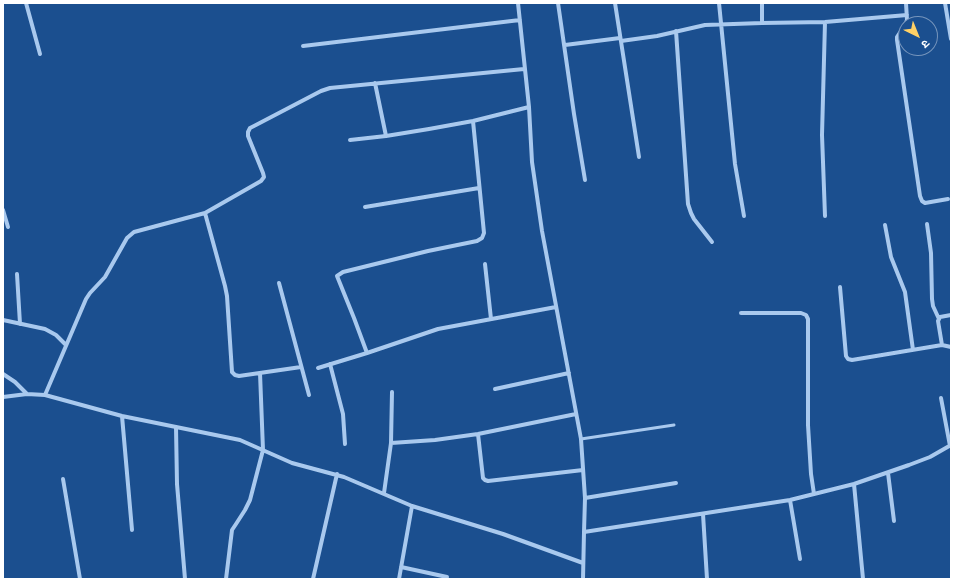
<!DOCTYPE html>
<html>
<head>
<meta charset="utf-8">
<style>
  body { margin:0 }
  #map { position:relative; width:954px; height:582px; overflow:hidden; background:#1b4f8f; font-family:Commissioner,"Noto Sans Devanagari",sans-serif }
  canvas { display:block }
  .frame { position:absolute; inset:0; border:4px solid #fff; pointer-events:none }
  .north { position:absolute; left:898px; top:16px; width:40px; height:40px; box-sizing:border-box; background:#1b4f8f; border:1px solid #7695bc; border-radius:50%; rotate:137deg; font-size:11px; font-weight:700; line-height:16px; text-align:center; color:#fff }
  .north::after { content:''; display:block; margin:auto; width:14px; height:18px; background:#ffd166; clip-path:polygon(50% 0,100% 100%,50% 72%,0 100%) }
</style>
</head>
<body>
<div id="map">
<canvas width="954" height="582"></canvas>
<div class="frame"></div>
<div class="north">उ</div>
</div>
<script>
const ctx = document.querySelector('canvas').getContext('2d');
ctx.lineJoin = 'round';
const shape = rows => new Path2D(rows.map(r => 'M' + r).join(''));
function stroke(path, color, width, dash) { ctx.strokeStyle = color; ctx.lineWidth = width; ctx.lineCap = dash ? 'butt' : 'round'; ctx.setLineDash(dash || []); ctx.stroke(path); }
stroke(shape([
  [581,439,674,425]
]), '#a9c9ee', 3);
stroke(shape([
  [26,3,40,54],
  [518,3,529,107,532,162,542,231,581,439,585,498,584,532,583,579],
  [558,3,574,114,585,180],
  [615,3,639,157],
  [719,3,735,164,744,216],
  [762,3,762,23],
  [906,3,907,20,905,25,897,37,897,40,920,196,922,201,925,203,948,199],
  [945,3,951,39],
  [825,22,822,135,825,216],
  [676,31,688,204,691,213,694,219,712,242],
  [621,41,657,36,705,25,762,23,825,22,907,15],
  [565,45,620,38],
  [303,46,520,20],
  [375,83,386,136],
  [350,140,386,136,429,129,473,121,529,107],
  [365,207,479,188],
  [3,210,8,227],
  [205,213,225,286,227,296,232,372,235,375,239,376,301,367],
  [927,224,931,253,932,299,933,306,939,319],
  [885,225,891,257,905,292,913,350],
  [485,264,491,319],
  [17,274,20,324],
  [279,283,309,395],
  [840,287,846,356,848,359,852,360,942,345,951,347],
  [741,313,801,313,806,315,808,319,808,425,811,474,814,494],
  [3,320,45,329,56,335,66,345],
  [942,345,938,321,940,317,951,315],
  [367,353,354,318,337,276,343,272,428,251,477,241,482,238,484,233,473,121],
  [330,364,343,414,345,444],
  [318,368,367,353,438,329,556,307],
  [3,374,15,382,27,394],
  [495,389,569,373],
  [45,395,86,299,90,293,105,277,127,238,134,232,205,213,261,181,264,177,263,173,248,136,248,132,250,128,254,126,321,91,330,88,524,69],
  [3,397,27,394,45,395,122,416,240,440,292,463,344,477,412,506,503,534,583,563],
  [941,398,950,446],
  [122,416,132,530],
  [176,427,177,484,185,579],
  [478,434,483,478,485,480,488,481,583,470],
  [391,443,435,440,478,434,576,414],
  [888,473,894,521],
  [63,479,80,579],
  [854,484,863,579],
  [384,493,391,443,392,392],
  [585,498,676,483],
  [790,500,800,559],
  [703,514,707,579],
  [584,532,790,500,854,484,909,465,930,457,951,445],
  [401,567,447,577],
  [226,579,232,530,236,524,245,510,250,500,263,450,260,373],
  [313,579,337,474],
  [399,579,412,506]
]), '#a9c9ee', 4);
</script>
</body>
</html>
